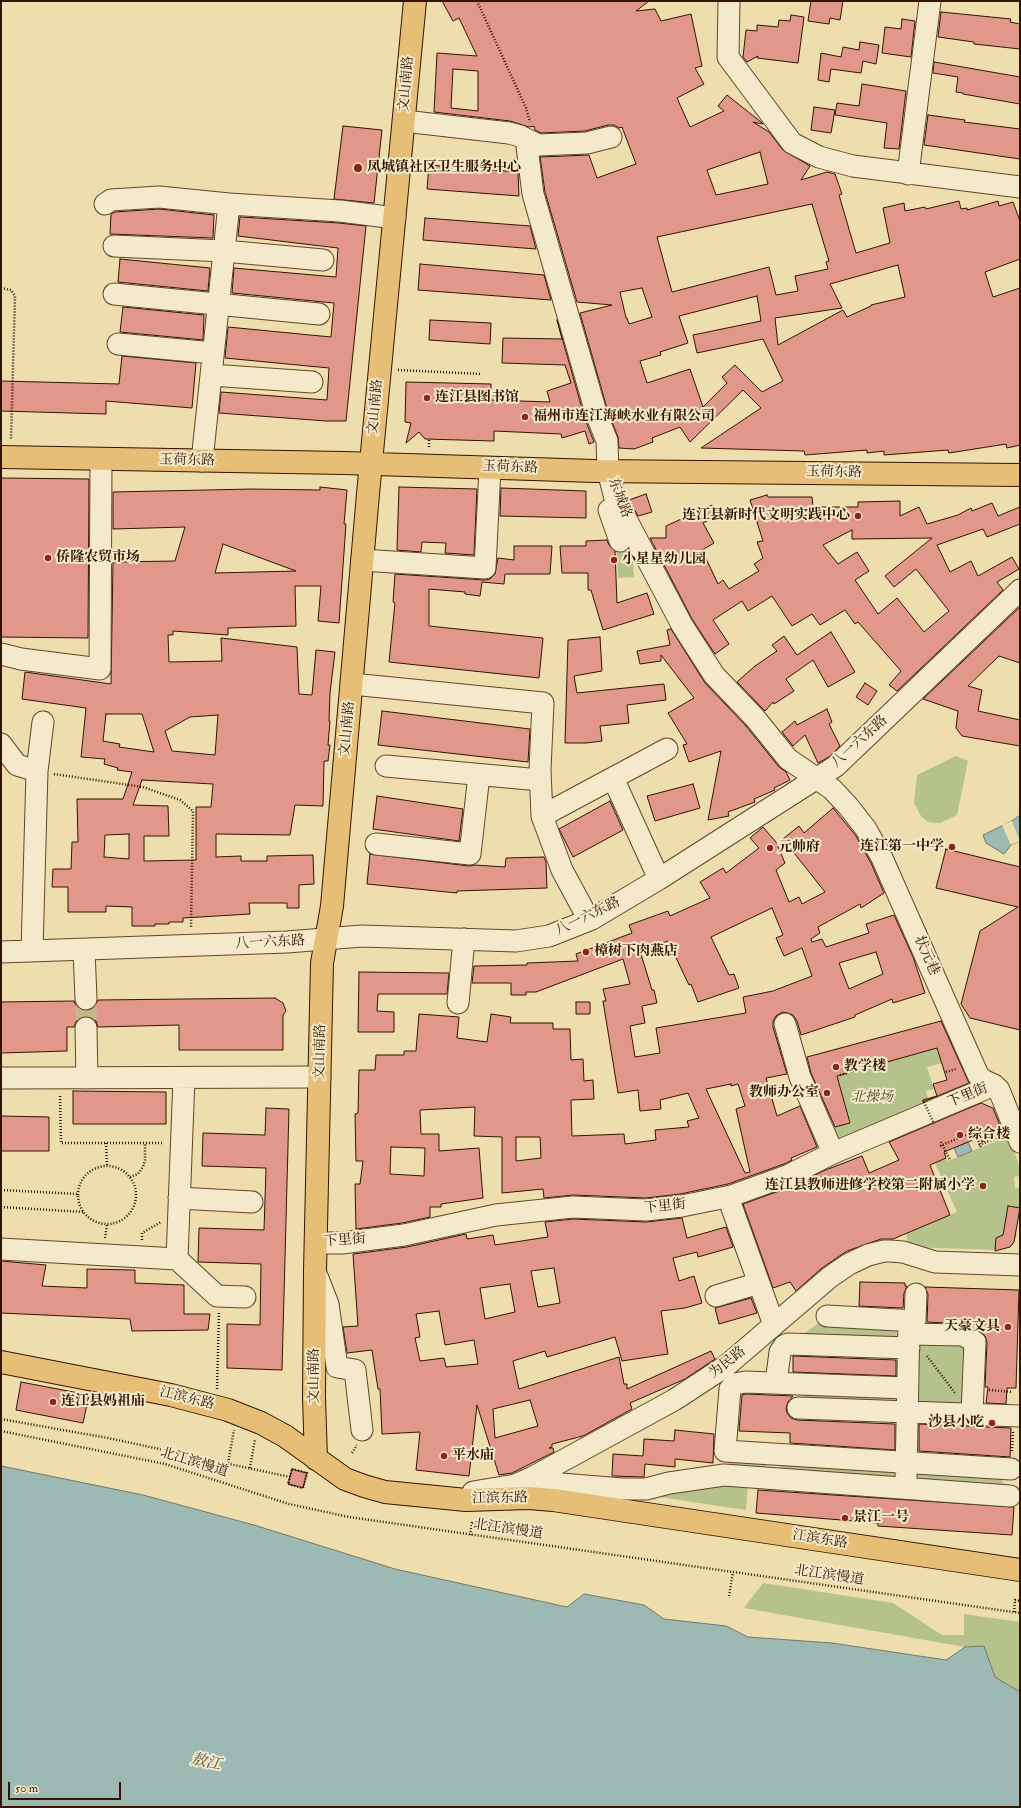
<!DOCTYPE html>
<html>
<head>
<meta charset="utf-8">
<style>
  body { margin:0 }
  #map { position:relative; width:1021px; height:1808px; overflow:hidden; background:#eeddad; font-family:"IM FELL Double Pica",serif }
  canvas { display:block }
  .frame { position:absolute; inset:0; border:2px solid #331400; pointer-events:none }
  .scale { position:absolute; left:8px; top:1782px; width:113px; height:18px; box-sizing:border-box; border:2px solid #331400; border-top:0; padding-left:5px; font-size:12px; line-height:14px; white-space:nowrap; color:#331400; -webkit-text-stroke:3px #f4e9ca; paint-order:stroke }
</style>
</head>
<body>
<div id="map">
<canvas width="1021" height="1808"></canvas>
<div class="frame"></div>
<div class="scale">50 m</div>
</div>
<script>
const ctx = document.querySelector('canvas').getContext('2d');
ctx.lineJoin = 'round';
function paint(path, color) { ctx.fillStyle = color; ctx.fill(path, 'evenodd'); }
const shape = rows => new Path2D(rows.map(r => 'M' + r).join(''));
function stroke(path, color, width, dash) { ctx.strokeStyle = color; ctx.lineWidth = width; ctx.lineCap = dash ? 'butt' : 'round'; ctx.setLineDash(dash || []); ctx.stroke(path); }
function label(font, color, halo, rows, align = 'center') {
  ctx.font = font + ' "IM FELL Double Pica","Noto Serif SC",serif'; ctx.lineWidth = 4; ctx.setLineDash([]); ctx.textBaseline = 'middle'; ctx.strokeStyle = halo; ctx.fillStyle = color; for (const [text, x, y, turn = 0] of rows) {
    ctx.save(); ctx.translate(x, y); ctx.rotate((+turn || 0) * Math.PI / 180); ctx.textAlign = isNaN(turn) ? turn : align; if (halo) ctx.strokeText(text, 0, 0); ctx.fillText(text, 0, 0); ctx.restore();
  }
}
paint(shape([
  [632,544,634,577,618,578,616,545],
  [956,756,968,761,957,815,940,823,928,822,921,816,914,803,917,775],
  [955,1043,958,1051,940,1056,942,1063,927,1067,934,1089,926,1091,928,1098,923,1100,925,1106,835,1144,826,1129,850,1122,837,1076],
  [1009,1136,1020,1168,1020,1176,1014,1177,1015,1188,1020,1188,1020,1208,1008,1206,1004,1231,1017,1233,1014,1242,1010,1247,995,1250,909,1247,906,1234,957,1212,935,1163,946,1158,948,1161],
  [820,1322,897,1325,896,1343,797,1339],
  [915,1340,970,1342,967,1410,911,1407],
  [803,1389,896,1392,896,1408,803,1406],
  [729,1456,767,1459,766,1474,728,1471],
  [780,1458,898,1467,897,1484,779,1475],
  [914,1468,1003,1475,1002,1492,913,1485],
  [748,1483,746,1510,646,1495,679,1487],
  [763,1583,893,1603,942,1635,964,1635,964,1614,1020,1622,1020,1692,995,1677,984,1646,965,1647,744,1608]
]), '#b6c28c');
const water = shape([
  [1020,815,1020,841,1011,845,1004,854,986,843,983,835,1012,821,1020,815],
  [968,1142,972,1151,958,1157,954,1148,968,1142],
  [1,1466,143,1495,254,1525,395,1569,567,1607,584,1594,644,1605,664,1619,726,1626,748,1637,832,1643,946,1660,965,1647,984,1646,995,1677,1020,1692,1020,1807,1,1807,1,1466]
]);
paint(water, '#9cbab3');
stroke(water, '#72786b', 1);
paint(shape([
  [1012,821,1020,841,1011,845,1002,825]
]), '#eeddad');
const building = shape([
  [442,1,649,1,636,11,655,9,661,21,691,14,702,66,695,68,704,84,677,98,690,127,724,111,718,106,727,95,761,122,763,124,753,122,769,132,783,150,810,166,801,180,827,172,835,174,842,194,839,195,856,253,890,243,883,208,904,203,905,211,925,207,926,209,959,201,961,209,967,208,967,210,998,201,999,206,1013,202,1020,221,1020,259,985,272,993,297,1020,288,1020,445,1007,448,1006,444,949,453,948,450,884,455,884,451,867,453,867,450,805,455,804,451,701,448,761,408,743,390,690,442,680,427,652,438,653,442,634,449,619,448,618,437,608,412,580,313,612,305,577,302,545,192,540,157,589,155,597,178,636,164,622,127,619,128,614,125,608,125,585,131,541,133,535,130,534,126,529,127,510,121,434,112,437,53,477,56,459,18,453,21,442,1],
  [453,69,478,71,478,111,451,108,453,69],
  [760,152,768,184,716,195,707,170,760,152],
  [812,204,829,261,826,262,828,269,795,276,798,291,776,295,769,267,672,292,657,237,812,204],
  [898,265,905,297,871,305,871,306,847,317,843,310,778,345,775,318,842,308,830,284,898,265],
  [642,288,652,317,629,324,627,318,626,318,620,292,642,288],
  [757,296,761,321,693,335,697,353,763,339,783,381,762,392,735,365,722,377,727,383,703,407,690,369,647,383,640,361,661,355,660,352,688,343,679,316,757,296],
  [811,1,843,1,840,20,830,18,829,24,808,21,811,1],
  [941,12,1011,19,1010,22,1020,24,1020,49,974,44,974,42,938,37,941,12],
  [791,15,804,17,798,63,757,58,758,56,747,62,743,57,746,30,757,31,757,25,778,27,779,20,790,21,791,15],
  [902,19,915,21,911,57,882,53,885,27,901,29,902,19],
  [860,42,879,45,876,64,863,61,861,73,831,69,829,82,818,80,821,53,841,57,843,47,859,50,860,42],
  [934,62,1020,77,1020,104,963,94,963,93,956,92,958,77,933,73,934,62],
  [862,84,906,91,899,149,884,148,887,123,835,115,837,103,859,106,862,84],
  [814,107,835,110,831,133,811,130,814,107],
  [928,115,965,120,964,122,1020,129,1020,159,924,145,928,115],
  [343,126,382,130,374,203,334,199,343,126],
  [429,165,518,172,519,196,427,189,429,165],
  [159,209,214,215,213,238,110,234,111,214,115,212,159,209],
  [240,217,339,223,366,226,346,421,326,421,219,413,221,392,327,400,329,368,225,358,228,327,331,337,334,303,232,293,234,268,336,277,338,248,238,236,240,217],
  [425,218,530,226,536,249,423,240,425,218],
  [120,259,210,268,208,291,118,282,120,259],
  [420,264,544,275,551,300,418,290,420,264],
  [123,307,204,315,203,340,120,332,123,307],
  [430,320,491,323,490,344,429,340,430,320],
  [557,320,585,419,594,442,589,444,585,431,562,438,561,434,494,431,494,441,425,439,419,432,406,443,411,423,405,422,406,382,491,384,491,400,550,402,547,391,571,383,565,365,502,363,503,338,562,339,557,320],
  [122,356,196,363,192,408,106,401,106,414,1,411,1,381,119,384,122,356],
  [1,478,89,479,88,638,1,637,1,478],
  [320,487,347,490,344,524,346,524,339,623,318,621,321,586,295,586,296,626,228,628,228,635,173,631,173,635,168,635,169,662,222,661,221,638,297,647,299,694,312,695,316,650,335,652,330,693,329,721,330,721,328,745,330,745,328,761,324,761,323,806,295,805,290,835,216,834,216,857,241,856,241,861,267,861,267,856,313,855,314,884,299,885,299,908,287,908,287,903,249,903,250,914,183,918,183,922,169,922,169,924,155,924,155,926,132,926,132,907,106,906,106,912,68,912,68,887,52,887,53,869,71,869,72,842,78,842,77,799,123,799,132,772,117,770,118,768,104,764,105,759,81,757,86,708,22,699,25,672,111,684,113,562,175,561,185,527,113,529,113,492,252,489,320,490,320,487],
  [223,544,296,571,215,573,223,544],
  [106,714,142,714,154,752,119,747,120,744,103,741,106,714],
  [218,715,215,755,172,751,165,731,190,717,218,715],
  [142,780,213,784,211,807,196,807,196,860,144,861,144,836,169,836,168,806,133,805,142,780],
  [129,834,129,859,104,857,105,835,129,834],
  [399,487,477,489,474,555,445,553,446,543,422,542,421,552,397,550,399,487],
  [501,488,586,491,586,518,500,516,501,488],
  [646,494,652,512,638,516,629,500,646,494],
  [767,495,768,497,812,497,813,507,858,507,858,502,900,501,900,516,919,507,927,524,958,515,971,508,972,511,992,503,998,516,1020,507,1020,524,987,537,983,529,937,545,950,572,971,561,978,576,1012,557,1019,569,997,582,1003,590,897,691,889,685,901,671,858,622,855,624,845,610,820,625,812,614,792,626,772,596,748,611,742,601,713,620,729,644,715,654,692,619,650,538,666,538,666,526,712,505,717,516,703,523,714,543,702,550,718,584,723,580,729,589,759,571,754,564,763,558,757,542,763,541,750,500,767,495],
  [852,530,852,539,932,538,885,576,894,587,916,569,949,611,924,632,897,598,878,614,855,580,869,571,857,552,838,564,823,545,852,530],
  [607,540,609,545,615,551,617,603,647,593,654,614,603,630,591,590,588,590,588,573,562,573,560,546,586,546,586,541,607,540],
  [514,546,552,546,550,574,505,574,504,584,482,582,480,596,465,594,465,592,429,589,429,626,543,638,539,678,389,662,395,603,393,602,395,574,484,580,490,579,495,574,498,558,514,560,514,546],
  [1020,607,1020,663,999,656,968,686,982,690,978,711,1020,720,1020,746,962,736,956,728,958,711,923,699,1020,607],
  [671,629,705,683,746,726,779,767,786,772,790,780,774,788,775,790,754,799,755,802,728,812,729,816,708,820,721,751,689,762,683,745,687,744,668,713,694,698,661,655,661,661,640,664,637,651,670,645,667,630,671,629],
  [831,632,855,672,828,687,813,660,786,679,794,691,774,704,773,702,765,711,737,682,755,666,777,651,772,645,784,636,797,655,831,632],
  [600,637,602,671,574,676,577,693,664,684,666,700,627,705,629,723,600,726,602,741,586,743,565,743,568,640,600,637],
  [865,683,877,691,868,705,856,697,865,683],
  [827,709,832,722,829,724,840,746,829,757,818,763,805,735,793,746,782,732,795,721,797,725,827,709],
  [382,711,530,729,528,762,378,745,382,711],
  [693,784,700,808,655,821,647,796,693,784],
  [377,796,463,809,459,841,373,829,377,796],
  [610,801,623,830,573,857,559,829,610,801],
  [833,808,856,836,871,863,884,893,861,908,860,904,818,927,820,933,811,939,812,942,822,939,826,947,869,933,866,924,894,915,913,957,925,993,893,1003,892,999,855,1015,855,1017,801,1035,797,1021,793,1015,788,1013,782,1012,776,1016,773,1021,773,1027,787,1074,766,1078,777,1116,800,1106,817,1147,791,1158,792,1160,784,1164,728,1184,680,1194,646,1198,573,1195,544,1198,543,1189,502,1193,502,1137,474,1136,475,1107,420,1110,421,1134,439,1134,439,1151,479,1148,483,1198,441,1204,441,1207,430,1207,430,1217,402,1223,356,1229,355,1184,360,1184,363,1161,356,1161,355,1114,358,1113,359,1070,375,1070,376,1055,404,1055,404,1051,416,1051,419,1014,459,1017,457,1038,487,1042,491,1014,511,1017,510,1023,553,1023,553,1029,570,1029,571,1060,583,1059,584,1081,593,1080,594,1099,571,1100,572,1136,624,1134,625,1144,656,1140,655,1130,689,1127,687,1121,699,1118,688,1093,660,1100,661,1109,640,1111,638,1090,618,1093,603,1001,606,1001,603,989,630,984,623,959,536,992,526,992,526,995,511,995,511,983,472,983,474,966,527,965,527,963,578,961,576,954,632,933,629,925,668,911,670,916,710,898,700,882,723,868,726,873,759,848,750,838,763,827,776,842,785,863,776,870,789,902,799,897,802,904,825,892,783,839,799,826,804,833,833,808],
  [772,908,783,935,776,938,784,956,802,948,812,976,773,991,743,997,746,1013,656,1028,660,1053,635,1057,630,1026,645,1023,642,1006,657,1003,654,990,652,990,640,951,668,941,689,985,691,984,698,1002,739,988,734,974,729,975,711,937,772,908],
  [876,952,883,974,849,989,839,963,876,952],
  [731,1084,731,1086,738,1084,745,1106,736,1109,750,1172,745,1173,706,1089,731,1084],
  [516,1137,540,1137,541,1158,516,1161,516,1137],
  [391,1147,425,1148,424,1176,390,1174,391,1147],
  [946,849,1020,867,1020,1030,970,1018,961,1004,980,931,1018,907,936,888,946,849],
  [370,854,469,866,475,865,505,867,506,858,544,857,546,862,547,888,457,891,457,893,367,884,370,854],
  [359,972,449,973,447,994,378,994,377,1011,394,1012,394,1032,358,1032,359,972],
  [275,998,283,1003,286,1011,283,1015,283,1050,179,1050,179,1025,98,1027,96,1021,92,1018,86,1016,79,1018,76,1022,74,1027,67,1027,67,1051,1,1053,1,1002,74,1001,76,1006,80,1009,86,1011,93,1009,98,1000,275,998],
  [576,1002,590,1002,590,1014,576,1014,576,1002],
  [941,1021,969,1083,923,1102,923,1100,937,1096,933,1084,947,1080,937,1048,837,1076,850,1123,835,1127,811,1073,807,1057,941,1021],
  [73,1091,166,1092,166,1124,73,1124,73,1091],
  [981,1103,993,1108,1003,1133,982,1142,980,1137,944,1152,946,1158,930,1165,950,1215,893,1239,881,1239,847,1251,822,1268,796,1291,790,1282,773,1288,743,1204,793,1186,823,1171,862,1156,869,1173,899,1160,889,1142,981,1103],
  [266,1108,289,1109,282,1370,227,1368,227,1324,260,1325,261,1264,198,1262,199,1228,264,1230,266,1168,202,1166,203,1133,265,1135,266,1108],
  [1,1116,49,1117,49,1151,1,1151,1,1116],
  [1008,1206,1020,1208,1014,1242,1010,1247,995,1251,996,1238,1003,1235,1008,1206],
  [682,1218,687,1238,726,1227,733,1247,698,1257,697,1252,673,1258,679,1281,694,1276,702,1303,685,1308,661,1311,668,1354,622,1361,615,1337,547,1357,545,1351,513,1361,519,1389,619,1357,624,1384,627,1384,627,1389,711,1351,715,1359,685,1379,630,1403,632,1409,583,1436,552,1444,552,1447,549,1448,553,1448,554,1452,512,1473,499,1475,477,1405,469,1476,416,1470,420,1432,382,1434,380,1389,378,1389,372,1350,347,1353,343,1327,358,1326,353,1254,407,1247,466,1234,467,1239,493,1235,495,1245,548,1237,545,1222,573,1219,646,1222,682,1218],
  [554,1268,560,1303,538,1307,531,1271,554,1268],
  [510,1284,515,1312,485,1319,480,1288,510,1284],
  [439,1311,445,1345,474,1340,478,1364,446,1367,444,1358,420,1361,415,1338,420,1337,416,1314,439,1311],
  [530,1400,538,1426,495,1438,493,1409,530,1400],
  [1,1261,46,1265,42,1286,87,1288,87,1269,135,1270,135,1283,184,1285,184,1314,210,1314,208,1330,132,1331,130,1319,1,1313,1,1261],
  [860,1282,905,1283,905,1286,907,1286,904,1293,903,1308,859,1306,860,1282],
  [925,1287,1019,1290,1016,1388,1007,1388,1006,1404,986,1403,988,1387,985,1387,987,1342,985,1336,981,1332,981,1325,927,1322,928,1294,925,1287],
  [751,1298,757,1313,719,1324,715,1308,751,1298],
  [793,1356,896,1360,896,1376,793,1372,793,1356],
  [21,1382,89,1395,83,1423,16,1410,21,1382],
  [746,1394,793,1396,788,1402,786,1408,787,1413,791,1418,797,1420,895,1424,895,1450,790,1443,790,1433,739,1431,742,1395,746,1394],
  [919,1424,1011,1428,1010,1457,919,1451,919,1424],
  [675,1430,714,1434,713,1463,675,1459,675,1467,645,1464,644,1477,612,1476,613,1454,643,1456,644,1439,674,1441,675,1430],
  [292,1469,307,1473,303,1488,288,1484,292,1469],
  [758,1490,1014,1507,1012,1535,878,1526,878,1523,756,1513,758,1490]
]);
paint(building, '#e19789');
stroke(building, '#331400', 1);
stroke(shape([
  [86,999,86,1028]
]), '#c9b58a', 21, [21, 10]);
const minor = shape([
  [729,1,728,57,792,143,819,157,853,166,1020,187],
  [404,121,509,133,520,136,538,145,587,143,611,137],
  [528,140,527,147,533,194,597,416,607,441,608,471,615,498,682,625,714,675,755,718,788,759,832,789,848,806,866,829,882,858,978,1075,983,1080,994,1085,999,1090,1020,1142],
  [908,174,930,1],
  [105,204,111,200,159,197,229,204,340,211,395,218],
  [114,246,224,251,323,260],
  [114,294,319,314],
  [118,344,213,353],
  [211,375,312,382],
  [202,461,229,204],
  [609,510,620,541],
  [362,560,485,568,490,468],
  [1,654,21,659,100,669,101,460],
  [352,684,543,703,540,770,542,816,562,870,589,920],
  [1,744,17,765,37,771,32,951],
  [386,766,540,780],
  [37,771,43,722],
  [613,778,659,879],
  [542,816,667,749],
  [376,844,470,854,479,775],
  [84,950,86,999],
  [1,952,287,942,362,936,516,941,549,936,592,919,659,879,836,766,1020,590],
  [458,1003,464,939],
  [785,1024,800,1077,833,1153],
  [86,1028,87,1078],
  [1,1078,320,1077],
  [728,1197,774,1325],
  [179,1198,252,1202],
  [316,1243,342,1243,404,1235,496,1215,573,1207,646,1210,682,1206,731,1196,789,1175,833,1153,994,1085],
  [1,1249,177,1259,217,1296,245,1297],
  [177,1259,184,1078],
  [315,1271,328,1304,337,1367,355,1370,362,1430],
  [716,1296,759,1283],
  [827,1316,915,1321,916,1294],
  [909,1334,963,1335,975,1342,972,1414],
  [776,1383,780,1352,784,1346,788,1344,909,1348],
  [907,1388,745,1382,735,1384,730,1389,725,1451,1011,1469],
  [798,1408,1020,1416],
  [906,1478,909,1320],
  [525,1481,622,1489,646,1489,669,1483,724,1475,1010,1496],
  [473,1492,515,1485,533,1477,674,1400,726,1366,830,1277,849,1264,868,1255,884,1251,890,1251,903,1252,935,1262,1020,1265]
]);
const major = shape([
  [1,457,344,463,595,471,1020,475],
  [1,1362,171,1395,228,1410,261,1423,285,1436,345,1479,364,1486,385,1492,466,1500,529,1498,553,1500,1020,1570],
  [316,1459,314,1398,315,1271,322,963,332,906,368,494,415,1]
]);
stroke(minor, '#62462b', 23);
stroke(major, '#331400', 24);
stroke(shape([
  [477,1,526,108,530,122],
  [1,288,11,290,15,296,11,439],
  [398,370,482,374],
  [429,447,429,439],
  [54,774,143,787,180,800,193,811,191,927],
  [946,1072,956,1069],
  [840,1075,848,1073],
  [60,1096,61,1143,164,1143],
  [974,1131,977,1138],
  [941,1142,950,1160],
  [106,1143,107,1166],
  [979,1145,999,1137],
  [940,1146,977,1130],
  '78 1195a29 29 0 1 1 58 0a29 29 0 1 1-58 0Z',
  [130,1177,138,1174,143,1167,145,1160,145,1143],
  [1,1190,78,1194],
  [1,1207,83,1212],
  [105,1238,107,1225],
  [142,1240,142,1233,161,1222],
  [927,1356,955,1393],
  [217,1389,219,1312],
  [989,1390,1013,1392],
  [1,1419,108,1438,290,1477],
  [1,1431,165,1464,289,1504,349,1517,1020,1613],
  [1012,1451,1013,1432],
  [352,1453,357,1445],
  [228,1463,234,1430],
  [250,1468,255,1439],
  [470,1535,472,1523,516,1530],
  [729,1596,733,1572],
  [1014,1612,1015,1600,1020,1601]
]), '#331400', 2.5, [1, 2]);
stroke(minor, '#f4e9ca', 21);
stroke(major, '#e7be76', 22);
stroke(shape([
  [924,1102,934,1124],
  [977,1138,981,1147],
  [292,1469,307,1473,303,1488,288,1484,292,1469]
]), '#331400', 2.5, [1, 2]);
for (const [x, y, r, color] of [
  [358,168,5,"#8f2418"],
  [427,398,4,"#8f2418"],
  [525,417,4,"#8f2418"],
  [858,516,4,"#8f2418"],
  [48,558,4,"#8f2418"],
  [614,560,4,"#8f2418"],
  [952,847,4,"#8f2418"],
  [770,848,4,"#8f2418"],
  [586,952,4,"#8f2418"],
  [836,1067,4,"#8f2418"],
  [827,1093,4,"#8f2418"],
  [960,1135,4,"#8f2418"],
  [983,1186,4,"#8f2418"],
  [1008,1327,4,"#8f2418"],
  [53,1402,4,"#8f2418"],
  [992,1423,4,"#8f2418"],
  [444,1456,4,"#8f2418"],
  [845,1518,4,"#8f2418"]
]) { const dot = new Path2D(); dot.arc(x, y, r, 0, 2 * Math.PI); ctx.fillStyle = color; ctx.fill(dot); stroke(dot, '#f4e9ca', 1.5); }
label('14px', '#331400', '#f4e9ca', [
  ["文山南路",407,84,-85],
  ["文山南路",376,407,-85],
  ["玉荷东路",187,461,1],
  ["玉荷东路",510,468,2],
  ["玉荷东路",834,473,1],
  ["东城路",619,498,69],
  ["文山南路",348,729,-85],
  ["八一六东路",860,742,-42],
  ["八一六东路",588,917,-26],
  ["八一六东路",270,943,-3],
  ["状元巷",926,956,66],
  ["文山南路",321,1052,-89],
  ["下里街",968,1096,-22],
  ["下里街",665,1207,-6],
  ["下里街",345,1241,-5],
  ["为民路",728,1363,-38],
  ["文山南路",315,1376,-90],
  ["江滨东路",187,1399,14],
  ["北江滨慢道",194,1463,17],
  ["江滨东路",500,1499,-1],
  ["北江滨慢道",508,1530,8],
  ["江滨东路",820,1540,9],
  ["北江滨慢道",829,1576,8]
]);
label('bold 14px', '#331400', '#f4e9ca', [
  ["凤城镇社区卫生服务中心",367,168],
  ["连江县图书馆",435,398],
  ["福州市连江海峡水业有限公司",533,417],
  ["连江县新时代文明实践中心",850,516,"right"],
  ["侨隆农贸市场",56,558],
  ["小星星幼儿园",622,560],
  ["连江第一中学",944,847,"right"],
  ["元帅府",778,848],
  ["樟树下肉燕店",594,952],
  ["教学楼",844,1067],
  ["教师办公室",819,1093,"right"],
  ["综合楼",968,1135],
  ["连江县教师进修学校第二附属小学",975,1186,"right"],
  ["天豪文具",1000,1327,"right"],
  ["连江县妈祖庙",61,1402],
  ["沙县小吃",984,1423,"right"],
  ["平水庙",452,1456],
  ["景江一号",853,1518]
], 'left');
label('italic 14px', '#5a482a', '#f4e9ca', [
  ["北操场",872,1098]
]);
label('italic 15px', '#584e3f', '#f4e9ca', [
  ["敖江",206,1763,12]
]);
</script>
</body>
</html>
